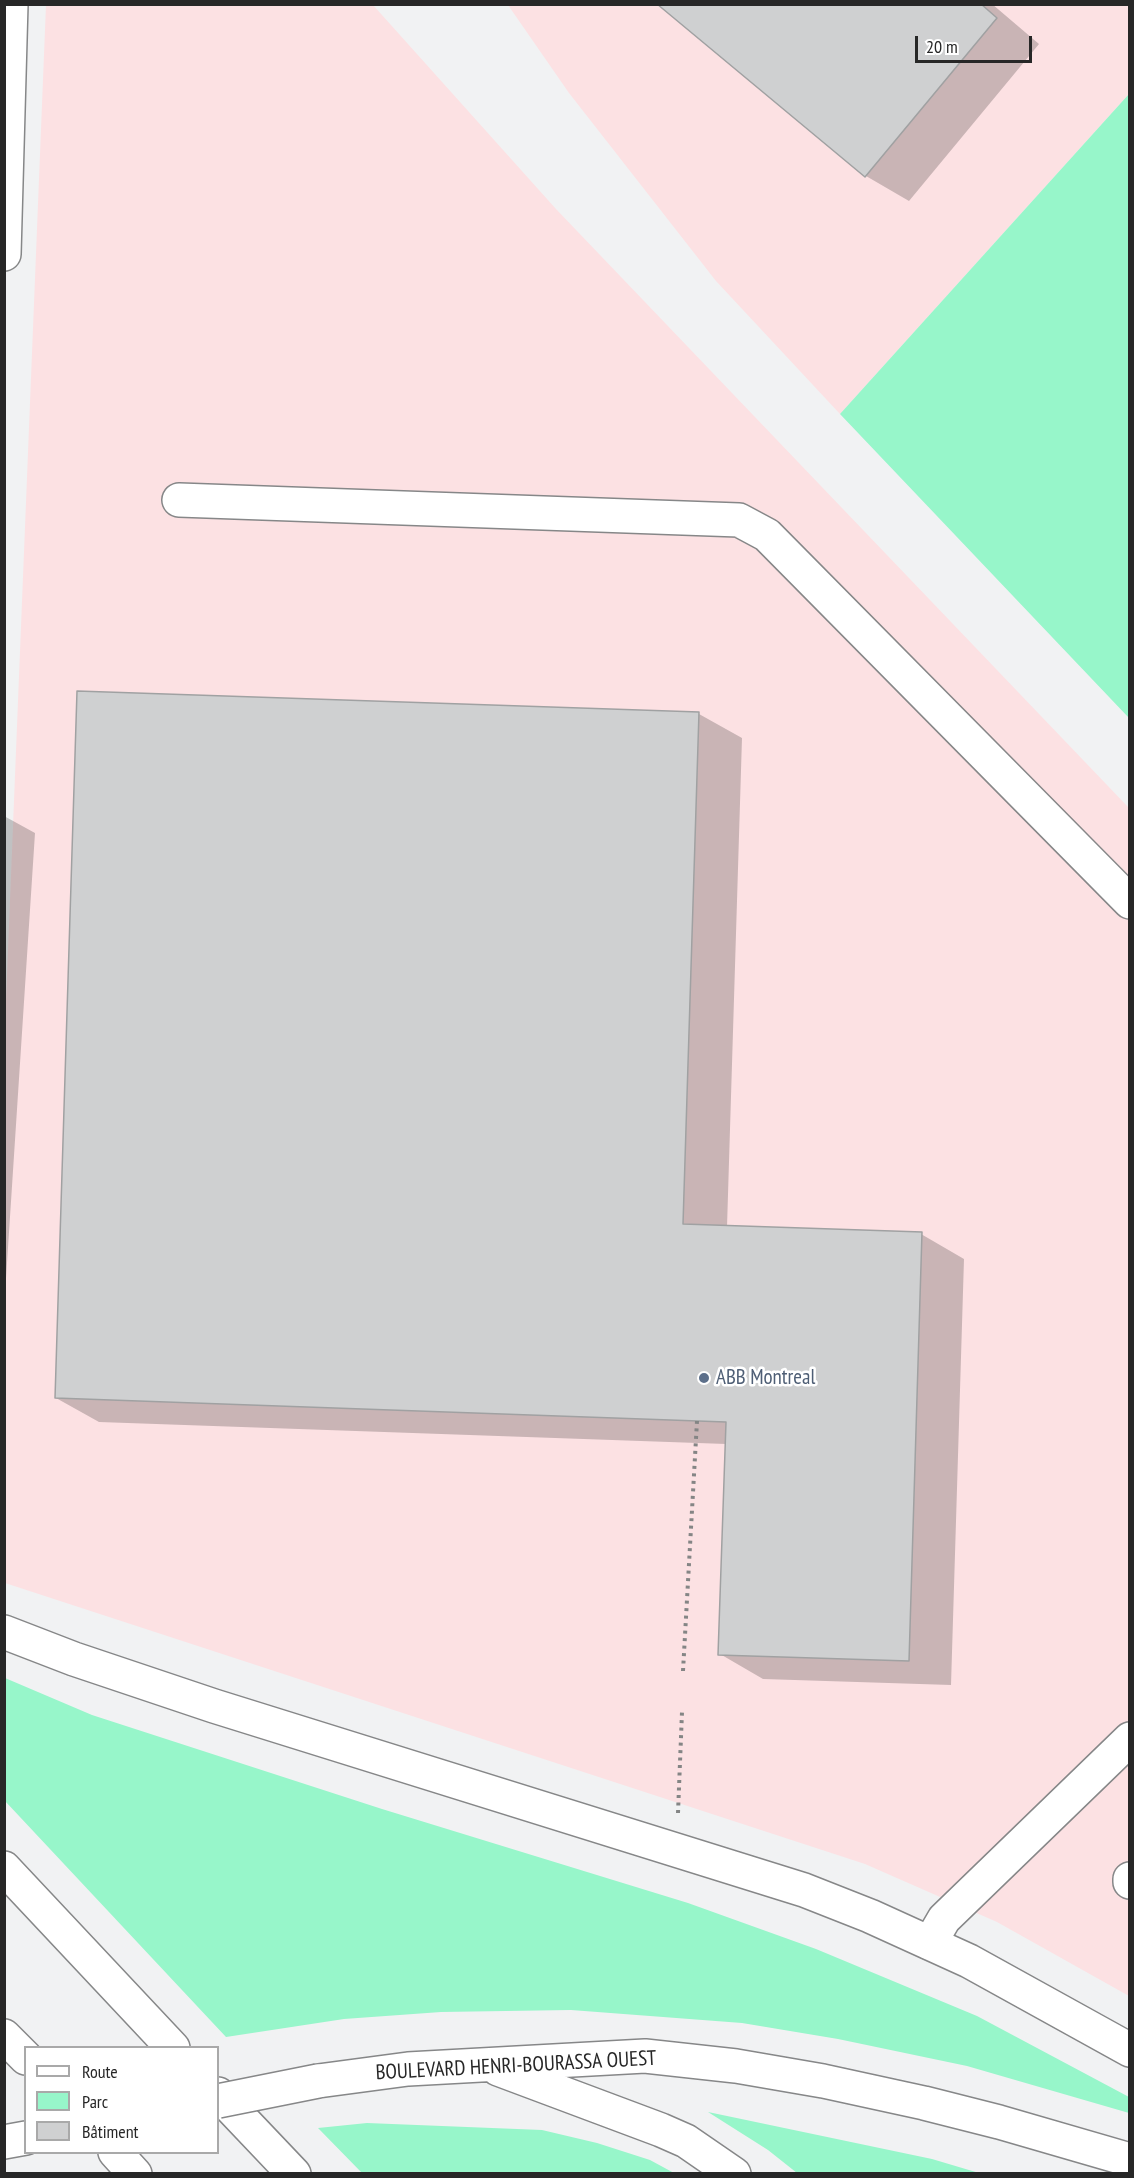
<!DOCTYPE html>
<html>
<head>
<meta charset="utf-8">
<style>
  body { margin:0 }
  #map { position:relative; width:1134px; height:2178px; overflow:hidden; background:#f1f2f3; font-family:"PT Sans Narrow",sans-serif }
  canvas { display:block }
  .frame { position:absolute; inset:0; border:6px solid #272727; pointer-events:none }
  .legend { position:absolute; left:24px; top:2046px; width:195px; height:108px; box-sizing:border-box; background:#fff; border:2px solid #a9a9a9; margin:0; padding:8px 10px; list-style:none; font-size:18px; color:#272727 }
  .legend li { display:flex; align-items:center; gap:12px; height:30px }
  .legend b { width:30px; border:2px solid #a9a9a9 }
  .scale { position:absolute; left:915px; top:36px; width:117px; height:27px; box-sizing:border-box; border:3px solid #272727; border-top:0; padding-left:8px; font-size:18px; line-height:21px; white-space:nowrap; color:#272727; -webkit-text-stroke:4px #fff; paint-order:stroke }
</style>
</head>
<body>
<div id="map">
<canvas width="1134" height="2178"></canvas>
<div class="frame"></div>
<ul class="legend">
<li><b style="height:8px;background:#fff"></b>Route</li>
<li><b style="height:16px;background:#97f6ca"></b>Parc</li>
<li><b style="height:16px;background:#cfd0d1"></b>Bâtiment</li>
</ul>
<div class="scale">20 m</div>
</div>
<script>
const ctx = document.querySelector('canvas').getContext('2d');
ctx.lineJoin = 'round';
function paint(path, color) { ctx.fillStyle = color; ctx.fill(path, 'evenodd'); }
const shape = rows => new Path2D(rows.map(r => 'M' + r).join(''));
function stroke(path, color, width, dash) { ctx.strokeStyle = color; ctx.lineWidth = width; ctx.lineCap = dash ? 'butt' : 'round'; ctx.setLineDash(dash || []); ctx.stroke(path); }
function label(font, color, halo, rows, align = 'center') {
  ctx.font = font + ' "PT Sans Narrow",sans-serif'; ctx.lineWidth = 5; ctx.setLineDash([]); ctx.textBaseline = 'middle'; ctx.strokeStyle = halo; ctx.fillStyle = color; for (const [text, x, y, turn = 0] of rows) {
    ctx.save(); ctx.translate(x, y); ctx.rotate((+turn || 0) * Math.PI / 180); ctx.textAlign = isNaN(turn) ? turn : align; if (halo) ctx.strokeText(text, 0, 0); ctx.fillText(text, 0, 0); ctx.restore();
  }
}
paint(shape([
  [46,5,373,5,556,209,1129,808,1129,1996,997,1922,865,1864,5,1583,5,1024],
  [508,5,1129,5,1129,94,840,414,716,281,569,93]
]), '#fce1e3');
paint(shape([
  [1129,94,1129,718,840,414],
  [5,1678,92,1715,382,1809,688,1903,816,1949,977,2016,1129,2097,1129,2113,967,2066,838,2039,742,2023,571,2010,441,2012,344,2019,226,2037,5,1801],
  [708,2112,932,2159,979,2173,797,2173,768,2150],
  [367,2123,542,2130,597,2143,650,2160,674,2173,362,2173,318,2128]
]), '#97f6ca');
paint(shape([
  [659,4,992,4,1039,44,909,201,866,176],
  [699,714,742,738,727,1227,921,1234,964,1259,951,1685,763,1679,720,1654,726,1444,99,1422,56,1398],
  [4,816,35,833,4,1309]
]), '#0003');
const building = shape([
  [657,4,981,4,997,18,865,177,657,4],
  [77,691,699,712,683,1224,922,1232,909,1661,718,1655,726,1422,55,1398,77,691]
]);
paint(building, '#cfd0d1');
stroke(building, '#a0a1a2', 1.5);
const minor = shape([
  [4,254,11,4],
  [179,500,739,520,767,535,1130,902],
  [1130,1879,1130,1882],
  [930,1943,944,1919,1130,1739]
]);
const major = shape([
  [4,1632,74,1659,214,1706,804,1890,870,1916,969,1961,1130,2050],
  [4,1868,173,2048],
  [498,2069,661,2130,686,2141,734,2174],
  [318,2081,408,2069,645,2056,736,2066,823,2081,924,2103,999,2122,1130,2160],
  [218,2094,294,2174],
  [4,2142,26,2138]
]);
const highway = shape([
  [4,2036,26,2058],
  [115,2152,135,2174]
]);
stroke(minor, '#868788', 36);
stroke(major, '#868788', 36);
stroke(highway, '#868788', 36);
stroke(shape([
  [683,1671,697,1421],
  [678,1813,682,1712]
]), '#848585', 4, [3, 4.5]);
stroke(minor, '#fff', 33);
stroke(major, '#fff', 33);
stroke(highway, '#fff', 33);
const majorBridge = shape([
  [218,2101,318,2081]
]);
stroke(majorBridge, '#868788', 36, []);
stroke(majorBridge, '#fff', 33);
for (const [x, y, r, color] of [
  [704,1378,6,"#5c6f8a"]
]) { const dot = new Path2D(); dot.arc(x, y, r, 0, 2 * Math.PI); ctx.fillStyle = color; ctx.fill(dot); stroke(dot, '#fff', 2); }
label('21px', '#4e5e75', '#fff', [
  ["ABB Montreal",716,1378]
], 'left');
label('21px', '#272727', '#fff', [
  ["BOULEVARD HENRI-BOURASSA OUEST",516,2066,-3]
]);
</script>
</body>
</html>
